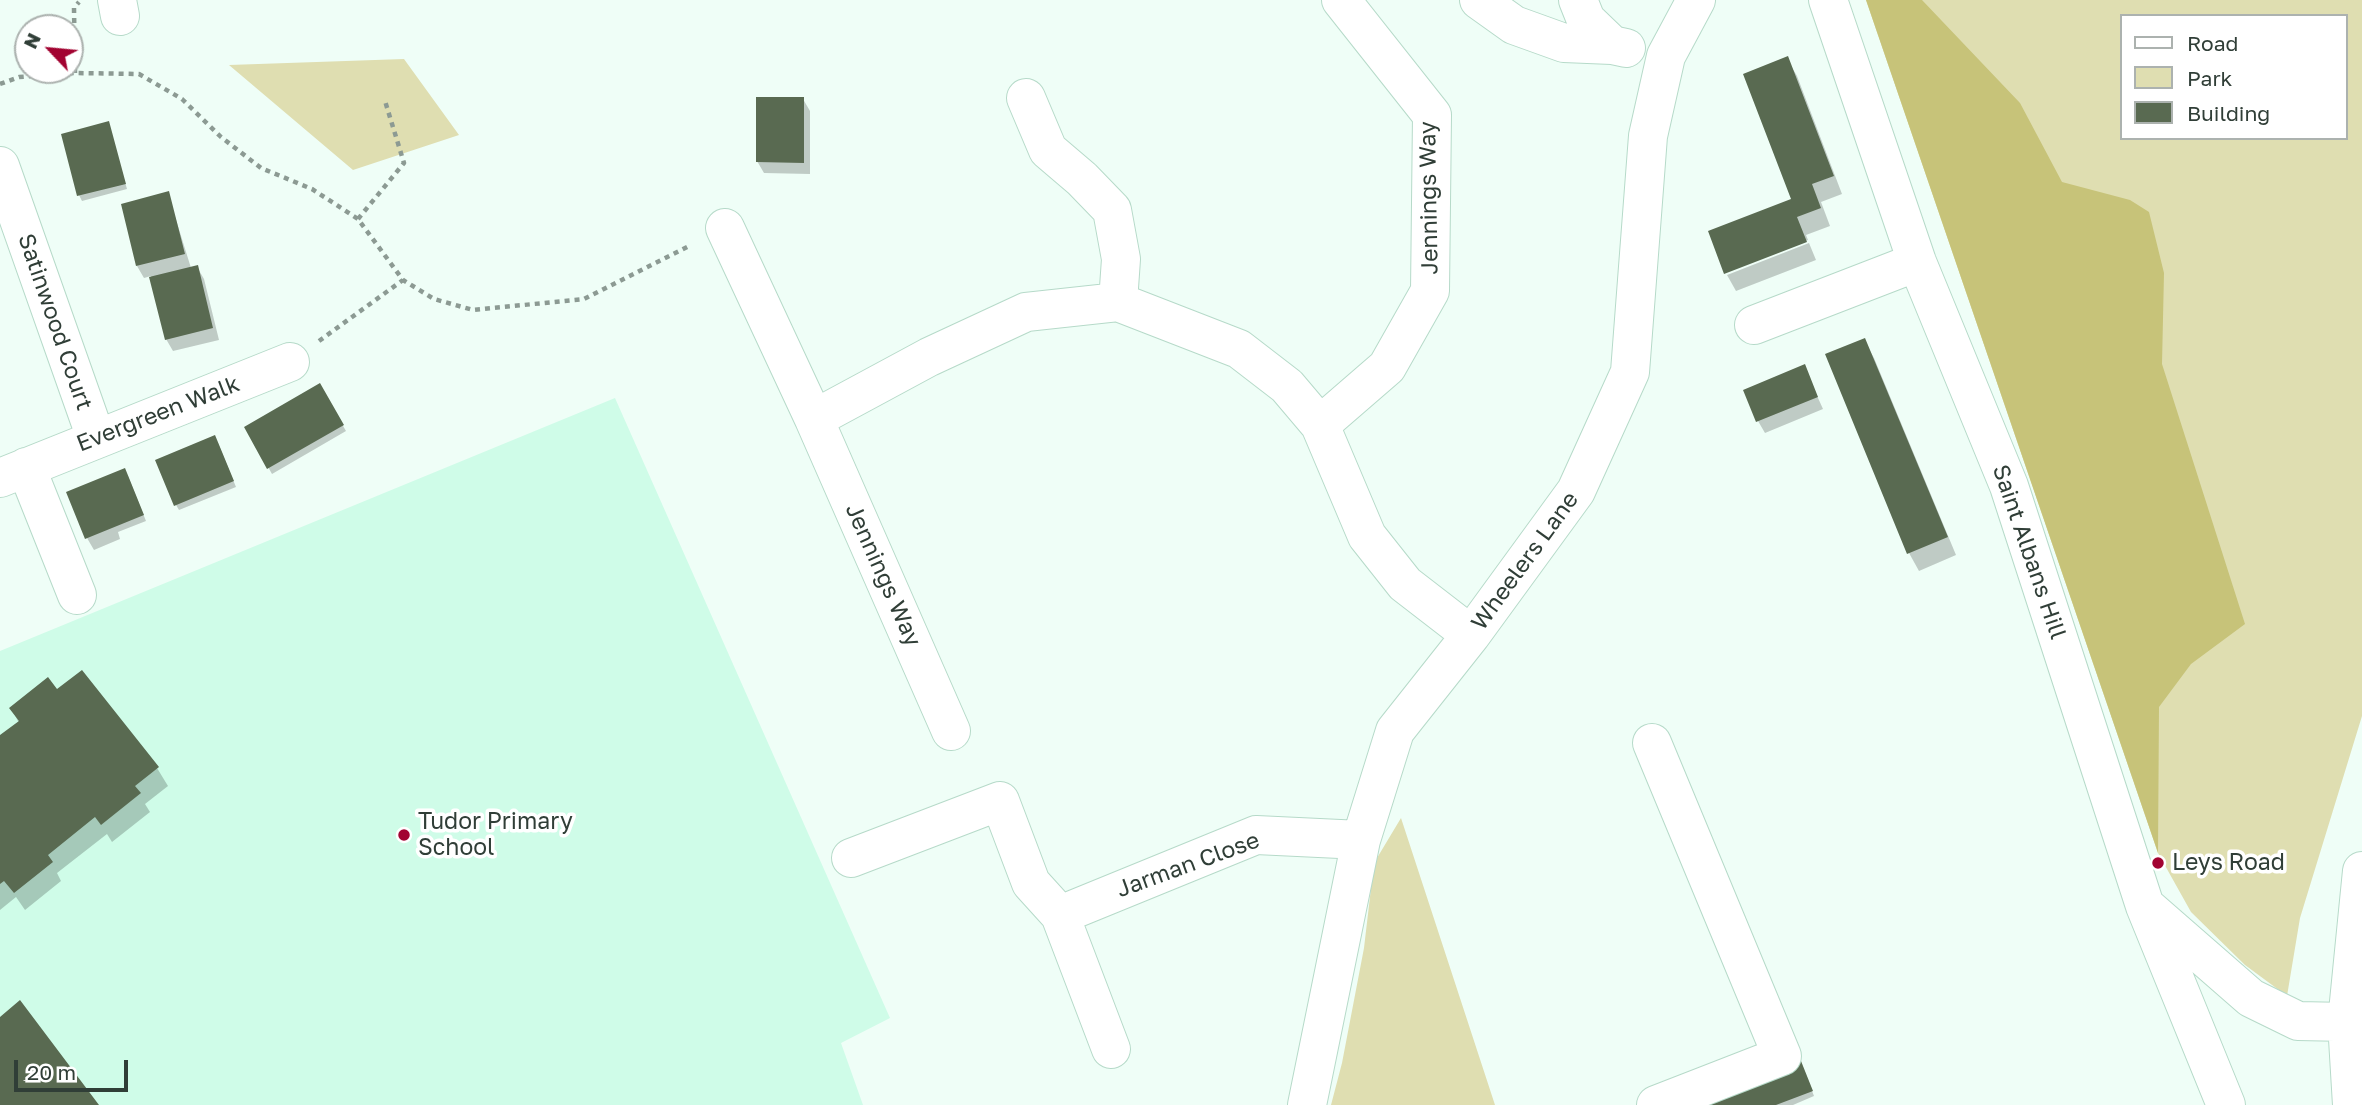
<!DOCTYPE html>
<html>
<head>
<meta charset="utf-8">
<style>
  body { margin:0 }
  #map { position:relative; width:2362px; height:1105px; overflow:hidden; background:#effef7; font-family:"Golos Text",sans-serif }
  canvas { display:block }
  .legend { position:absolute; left:2120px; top:14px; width:228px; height:126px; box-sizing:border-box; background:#fff; border:2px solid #acb2af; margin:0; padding:9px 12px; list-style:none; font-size:21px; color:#303e37 }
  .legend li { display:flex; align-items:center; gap:14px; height:35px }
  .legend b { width:35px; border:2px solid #acb2af }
  .north { position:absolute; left:14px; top:14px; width:70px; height:70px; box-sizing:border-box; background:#fff; border:2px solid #acb2af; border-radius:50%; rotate:296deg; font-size:19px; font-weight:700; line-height:28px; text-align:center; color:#303e37 }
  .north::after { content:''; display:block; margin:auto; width:24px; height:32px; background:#a20331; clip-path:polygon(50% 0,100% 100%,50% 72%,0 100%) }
  .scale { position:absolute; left:14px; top:1060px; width:114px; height:32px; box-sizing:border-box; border:4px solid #303e37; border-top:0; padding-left:9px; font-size:21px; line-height:24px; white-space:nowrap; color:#303e37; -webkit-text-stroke:5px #fff; paint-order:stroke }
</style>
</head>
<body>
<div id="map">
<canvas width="2362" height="1105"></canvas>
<ul class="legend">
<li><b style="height:9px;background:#fff"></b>Road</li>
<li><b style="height:19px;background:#dfdeb1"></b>Park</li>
<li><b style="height:19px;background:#596a51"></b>Building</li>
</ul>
<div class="north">N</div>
<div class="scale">20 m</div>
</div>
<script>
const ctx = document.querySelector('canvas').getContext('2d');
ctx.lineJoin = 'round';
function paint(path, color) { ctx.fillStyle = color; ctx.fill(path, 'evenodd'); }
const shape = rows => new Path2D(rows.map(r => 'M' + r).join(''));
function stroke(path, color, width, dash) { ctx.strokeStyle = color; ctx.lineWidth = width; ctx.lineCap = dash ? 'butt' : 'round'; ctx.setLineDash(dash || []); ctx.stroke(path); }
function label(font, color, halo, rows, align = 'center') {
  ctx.font = font + ' "Golos Text",sans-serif'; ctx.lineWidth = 7; ctx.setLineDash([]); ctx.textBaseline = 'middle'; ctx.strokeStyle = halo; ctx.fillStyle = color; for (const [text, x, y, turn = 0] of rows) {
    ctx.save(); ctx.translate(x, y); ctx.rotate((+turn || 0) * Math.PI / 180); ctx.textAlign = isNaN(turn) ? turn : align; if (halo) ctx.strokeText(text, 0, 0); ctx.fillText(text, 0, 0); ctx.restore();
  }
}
paint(shape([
  [615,398,890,1018,841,1043,863,1105,0,1105,0,651]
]), '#cffce8');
paint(shape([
  [1866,0,2362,0,2362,716,2300,918,2287,996,2245,965,2191,912,2158,853],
  [2122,16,2346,16,2346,138,2122,138],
  [404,59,459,135,353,170,229,65],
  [1401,818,1495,1105,1331,1105,1342,1063,1364,948,1374,863]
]), '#dfdeb1');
paint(shape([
  [1866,0,1922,0,2020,103,2062,182,2130,200,2149,212,2164,273,2162,364,2245,624,2191,664,2159,707,2158,853]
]), '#c7c379');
paint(shape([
  [1787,59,1797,76,1842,194,1821,202,1830,226,1806,235,1808,240,1726,271,1726,273,1711,232,1793,200],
  [803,99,810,111,810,174,764,173,757,161],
  [108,123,127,189,82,201,79,195],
  [168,194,191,268,197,267,204,279,219,340,173,351,166,339,151,276,144,278,137,266],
  [1809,243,1816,260,1736,291,1727,275],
  [1864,340,1874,358,1956,555,1919,571,1909,553],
  [1804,367,1823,409,1765,433,1758,421],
  [319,385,346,431,272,474,246,428],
  [218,443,236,487,179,510,176,505],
  [128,476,146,521,118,532,120,539,94,550,87,538],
  [57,692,157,768,168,786,145,804,150,812,112,842,107,834,57,873,61,881,25,910,16,897,0,910,0,738,19,723,11,708],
  [1803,1068,1814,1096,1793,1105,1694,1105]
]), '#0003');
paint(shape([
  [1788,56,1834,176,1812,184,1821,208,1797,217,1807,242,1724,274,1708,231,1791,199,1743,74],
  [756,97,804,97,804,163,756,162],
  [109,121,126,184,77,196,61,134],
  [169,191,185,254,136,266,121,204],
  [198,265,213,328,165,340,149,277],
  [1865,338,1948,537,1907,554,1825,354],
  [1805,364,1818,397,1756,422,1743,390],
  [320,383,344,425,267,469,244,427],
  [215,435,234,481,174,506,155,460],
  [125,468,144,515,85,539,66,492],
  [82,670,159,767,135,786,141,793,101,825,95,817,48,855,53,862,14,893,4,881,0,884,0,735,19,721,9,708,48,677,57,689],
  [20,1000,99,1105,0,1105,0,1017],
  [1801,1061,1813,1091,1776,1105,1690,1105]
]), '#596a51');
const minor = shape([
  [117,0,120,16],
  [1479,0,1514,25,1564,43,1612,45],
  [1578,0,1586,20,1612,45,1626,48],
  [1828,0,1917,262,2009,486,2145,906,2226,1105],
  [1026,98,1048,150,1082,179,1112,210,1121,259,1118,302],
  [0,166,96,438],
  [725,228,814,419,951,731],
  [1754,325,1917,262],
  [814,419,929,357,1026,312,1118,302,1239,349,1287,386,1320,425,1367,536,1405,584,1471,635],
  [1320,425,1387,367,1430,291,1432,115,1341,0],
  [26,467,77,595],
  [0,478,290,362],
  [1652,743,1782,1056,1656,1105],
  [851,858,1000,801,1031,883,1060,915],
  [2149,909,2251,998,2298,1021,2347,1022],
  [1111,1049,1060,915,1256,835,1361,840],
  [1307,1105,1361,840,1395,731,1471,635,1576,491,1630,372,1648,136,1666,56,1696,0],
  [2352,1105,2347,1022,2362,871]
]);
stroke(minor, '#b6dac9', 40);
stroke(shape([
  [75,73,74,8,79,2],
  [0,84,19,77,75,73,139,74,182,99,221,137,261,168,312,189,358,219,403,280,434,299,473,310,584,299,691,245],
  [358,219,404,163,385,101],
  [319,341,403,280]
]), '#8c9a93', 4.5, [5, 5]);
stroke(minor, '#fff', 38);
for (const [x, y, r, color] of [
  [404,835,7,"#a20331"],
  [2158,863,7,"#a20331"]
]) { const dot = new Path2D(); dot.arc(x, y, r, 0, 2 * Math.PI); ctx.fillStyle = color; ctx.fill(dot); stroke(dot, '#fff', 2.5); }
label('23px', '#303e37', '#fff', [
  ["Jennings Way",1429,198,-91],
  ["Satinwood Court",55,322,71],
  ["Evergreen Walk",158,414,-21],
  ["Saint Albans Hill",2029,552,71],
  ["Wheelers Lane",1525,561,-54],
  ["Jennings Way",883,575,66],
  ["Jarman Close",1188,865,-20]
]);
label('23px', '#303e37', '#fff', [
  ["Tudor Primary",418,822],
  ["School",418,848],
  ["Leys Road",2172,863]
], 'left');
</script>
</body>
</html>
